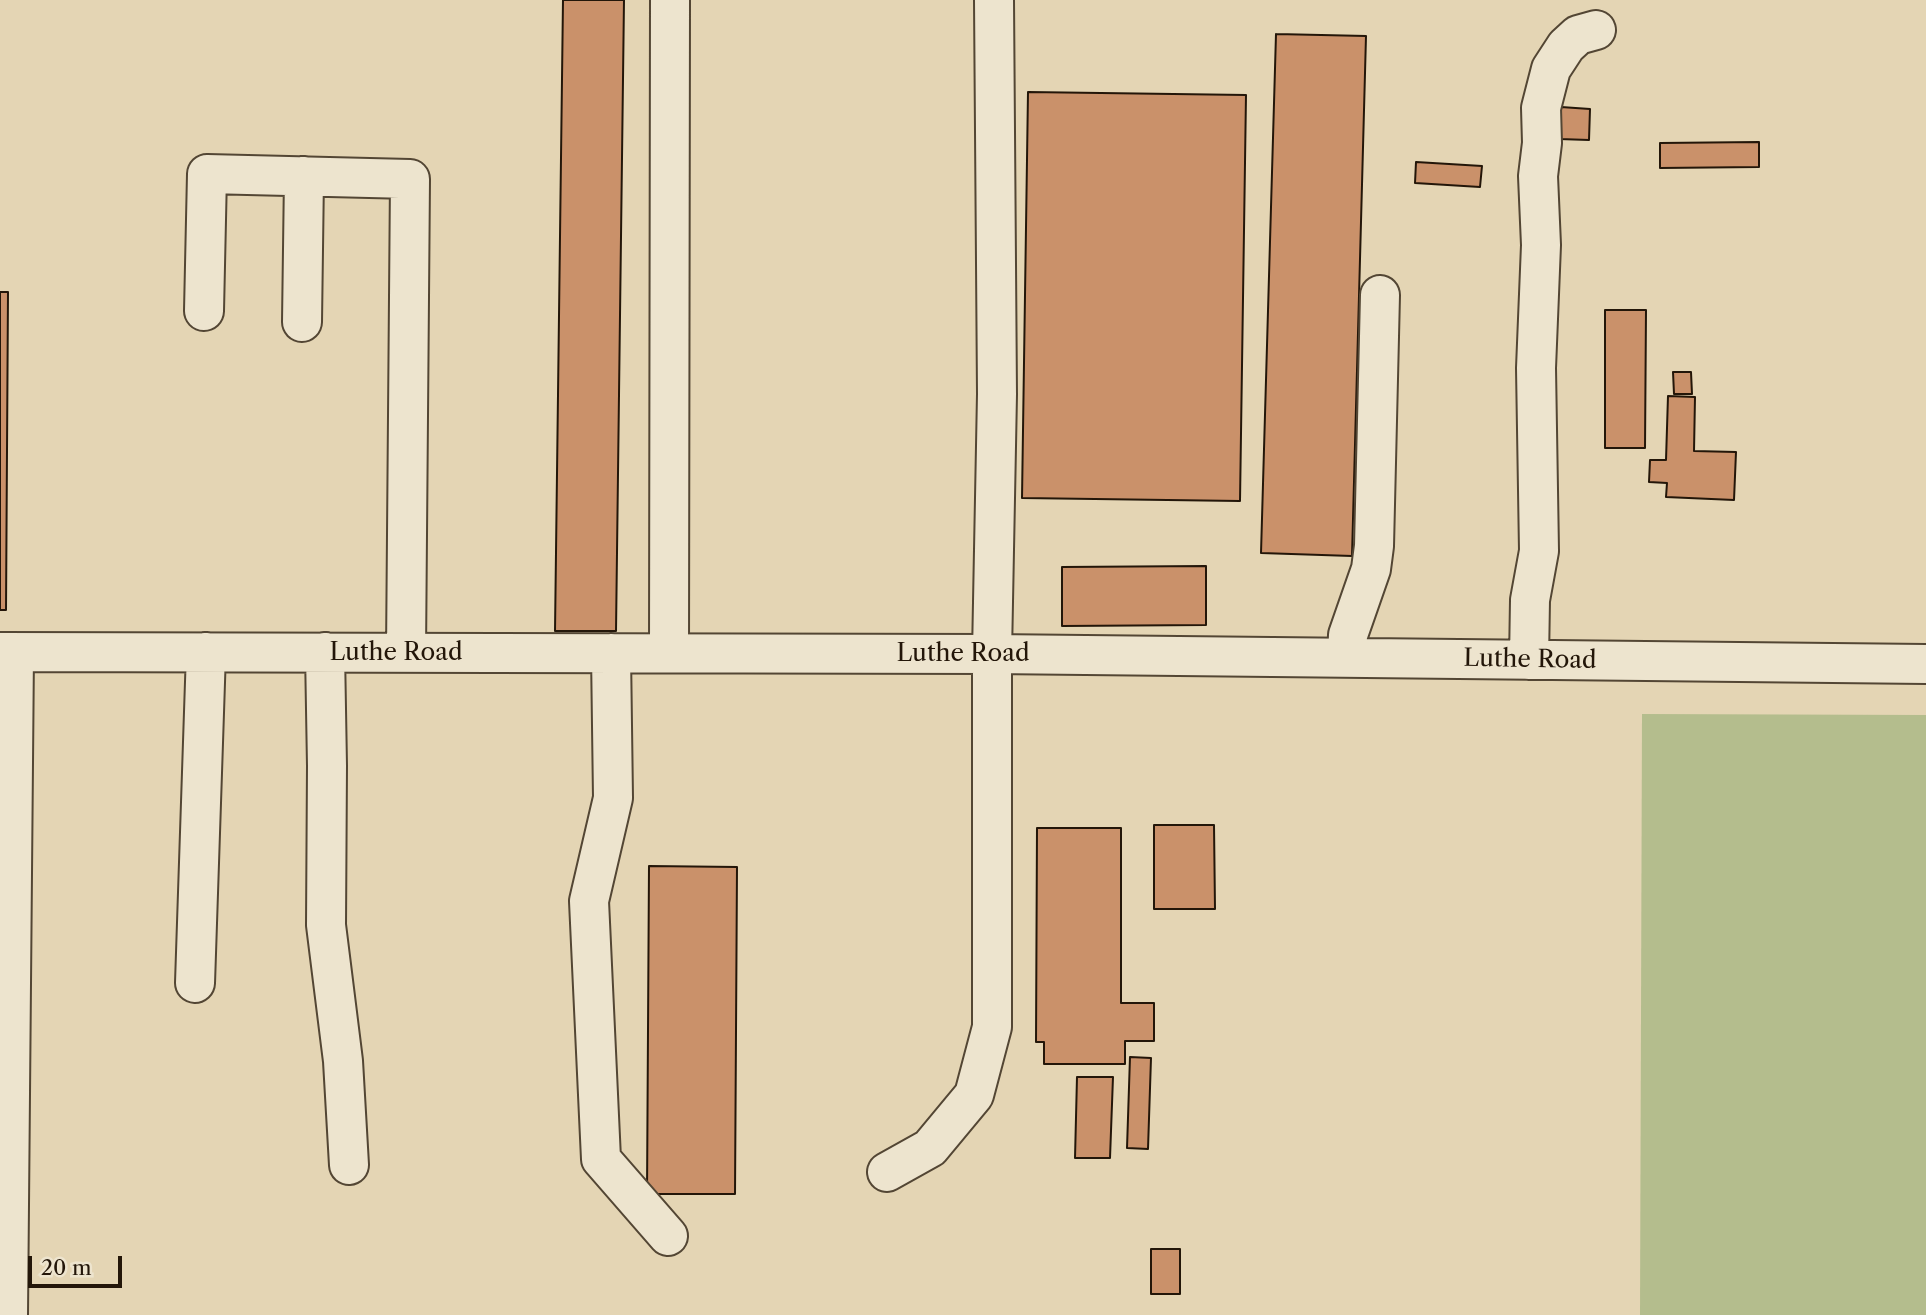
<!DOCTYPE html>
<html>
<head>
<meta charset="utf-8">
<style>
  body { margin:0 }
  #map { position:relative; width:1926px; height:1315px; overflow:hidden; background:#e4d5b4; font-family:"Libre Caslon Text",serif }
  canvas { display:block }
  .scale { position:absolute; left:28px; top:1256px; width:94px; height:32px; box-sizing:border-box; border:4px solid #231609; border-top:0; padding-left:9px; font-size:21px; line-height:24px; white-space:nowrap; color:#231609; -webkit-text-stroke:5px #ede4ce; paint-order:stroke }
</style>
</head>
<body>
<div id="map">
<canvas width="1926" height="1315"></canvas>
<div class="scale">20 m</div>
</div>
<script>
const ctx = document.querySelector('canvas').getContext('2d');
ctx.lineJoin = 'round';
function paint(path, color) { ctx.fillStyle = color; ctx.fill(path, 'evenodd'); }
const shape = rows => new Path2D(rows.map(r => 'M' + r).join(''));
function stroke(path, color, width, dash) { ctx.strokeStyle = color; ctx.lineWidth = width; ctx.lineCap = dash ? 'butt' : 'round'; ctx.setLineDash(dash || []); ctx.stroke(path); }
function label(font, color, halo, rows, align = 'center') {
  ctx.font = font + ' "Libre Caslon Text",serif'; ctx.lineWidth = 6; ctx.setLineDash([]); ctx.textBaseline = 'middle'; ctx.strokeStyle = halo; ctx.fillStyle = color; for (const [text, x, y, turn = 0] of rows) {
    ctx.save(); ctx.translate(x, y); ctx.rotate((+turn || 0) * Math.PI / 180); ctx.textAlign = isNaN(turn) ? turn : align; if (halo) ctx.strokeText(text, 0, 0); ctx.fillText(text, 0, 0); ctx.restore();
  }
}
paint(shape([
  [1642,714,1926,715,1926,1315,1640,1315]
]), '#b4bd8d');
const building = shape([
  [563,0,624,0,616,631,555,631,563,0],
  [1276,34,1366,36,1352,556,1261,553,1276,34],
  [1028,92,1246,95,1240,501,1022,498,1028,92],
  [1561,107,1590,109,1589,140,1559,139,1561,107],
  [1759,142,1759,167,1660,168,1660,143,1759,142],
  [1416,162,1482,166,1480,187,1415,183,1416,162],
  [0,292,8,292,6,610,0,610,0,292],
  [1605,310,1646,310,1645,448,1605,448,1605,310],
  [1673,372,1691,372,1692,394,1674,394,1673,372],
  [1668,396,1695,397,1694,451,1736,452,1734,500,1666,497,1667,483,1649,482,1650,460,1666,460,1668,396],
  [1206,566,1206,625,1062,626,1062,567,1206,566],
  [1154,825,1214,825,1215,909,1154,909,1154,825],
  [1037,828,1121,828,1121,1003,1154,1003,1154,1041,1125,1041,1125,1064,1044,1064,1044,1042,1036,1042,1037,828],
  [649,866,737,867,735,1194,647,1194,649,866],
  [1130,1057,1151,1058,1148,1149,1127,1148,1130,1057],
  [1077,1077,1113,1077,1110,1158,1075,1158,1077,1077],
  [1151,1249,1180,1249,1180,1294,1151,1294,1151,1249]
]);
paint(building, '#ca916a');
stroke(building, '#231609', 2);
const minor = shape([
  [204,311,207,174,410,179,406,653],
  [302,322,304,176],
  [0,652,992,654,1926,664],
  [325,652,327,766,326,925,343,1061,349,1165],
  [611,653,613,798,589,901,601,1159,668,1236],
  [669,653,670,0],
  [1347,657,1348,635,1371,569,1374,546,1380,295],
  [1529,660,1530,600,1539,551,1536,368,1541,245,1538,176,1542,143,1541,108,1551,69,1566,46,1578,35,1596,30],
  [195,983,206,652],
  [887,1172,930,1148,974,1095,992,1027,992,654,997,394,994,0],
  [8,1315,14,652]
]);
stroke(minor, '#534634', 42);
stroke(minor, '#ede4ce', 38);
label('24px', '#231609', '#ede4ce', [
  ["Luthe Road",396,653],
  ["Luthe Road",963,654],
  ["Luthe Road",1530,660,1]
]);
</script>
</body>
</html>
